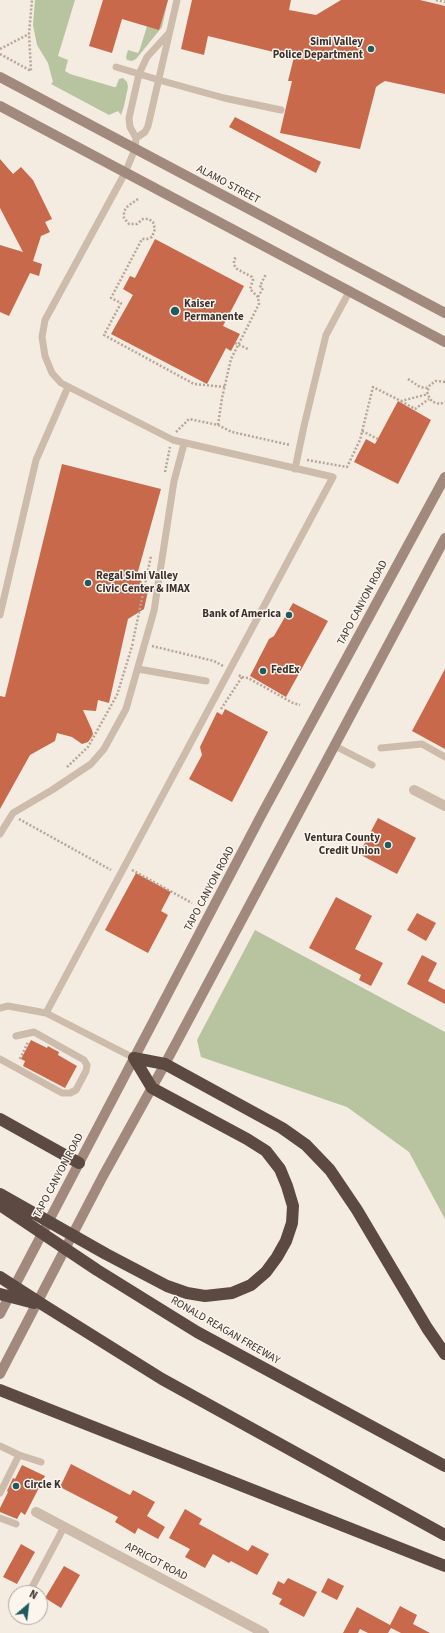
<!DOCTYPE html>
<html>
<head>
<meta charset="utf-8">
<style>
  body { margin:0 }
  #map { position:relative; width:445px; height:1633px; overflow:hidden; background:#f4ebe1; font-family:"Source Sans 3",sans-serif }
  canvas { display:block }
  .north { position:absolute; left:8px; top:1585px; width:40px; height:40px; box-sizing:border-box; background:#fbf5ee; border:1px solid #aea6a0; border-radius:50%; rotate:28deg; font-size:11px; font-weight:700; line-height:16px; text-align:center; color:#3b302b }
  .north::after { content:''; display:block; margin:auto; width:14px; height:18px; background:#1f5a5e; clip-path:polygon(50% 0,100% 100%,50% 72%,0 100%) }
</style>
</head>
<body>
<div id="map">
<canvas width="445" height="1633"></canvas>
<div class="north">N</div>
</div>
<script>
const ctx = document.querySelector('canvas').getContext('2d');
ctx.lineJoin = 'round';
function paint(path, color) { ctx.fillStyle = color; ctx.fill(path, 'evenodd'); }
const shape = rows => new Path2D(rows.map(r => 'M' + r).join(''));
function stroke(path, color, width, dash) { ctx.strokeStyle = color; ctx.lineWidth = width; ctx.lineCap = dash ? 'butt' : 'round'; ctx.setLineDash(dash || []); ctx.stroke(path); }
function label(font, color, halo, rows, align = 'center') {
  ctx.font = font + ' "Source Sans 3",sans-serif'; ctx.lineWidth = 3; ctx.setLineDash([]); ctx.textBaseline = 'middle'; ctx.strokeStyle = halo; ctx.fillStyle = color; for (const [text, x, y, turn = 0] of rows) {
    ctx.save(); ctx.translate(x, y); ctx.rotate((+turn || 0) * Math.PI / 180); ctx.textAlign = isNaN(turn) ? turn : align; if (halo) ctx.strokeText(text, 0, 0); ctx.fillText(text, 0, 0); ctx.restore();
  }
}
paint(shape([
  [35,0,75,0,58,56,68,60,65,71,70,74,114,87,116,87,119,79,123,78,127,82,128,87,124,106,121,115,118,111,109,115,51,84,53,82,48,63,37,45,33,25],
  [155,0,168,0,162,27,136,59,132,61,127,60,126,57,128,50,138,53,140,49],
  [255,930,445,1032,445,1219,409,1152,347,1107,201,1057,197,1040]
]), '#b8c4a0');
paint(shape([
  [103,0,168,0,159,30,122,19,112,53,89,46],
  [192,0,291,0,289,10,316,15,341,0,420,0,445,6,445,94,385,81,380,84,376,87,360,149,280,133,292,81,288,81,294,57,208,36,204,55,181,49],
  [235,117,321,162,316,173,229,127],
  [0,159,13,174,21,167,33,180,52,219,45,222,50,232,41,236,33,261,42,264,39,276,30,273,9,316,0,312,0,245,23,252,0,208],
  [155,239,244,286,223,326,240,334,231,351,226,348,207,384,111,334,133,295,123,289,130,276,135,278],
  [398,401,431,420,398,484,354,462,366,439,375,444],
  [62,464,161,489,137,575,148,591,144,609,128,619,109,703,98,700,96,711,83,710,92,730,93,734,91,738,88,742,82,744,72,737,57,733,55,741,30,755,0,809,0,696,5,697],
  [293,603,328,621,286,697,250,676,269,639,274,636],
  [445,669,445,749,412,731],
  [225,709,268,732,232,802,189,779,202,755,200,747,217,712,222,715],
  [378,818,416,838,397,874,359,854],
  [136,873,171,892,161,911,168,915,148,953,105,930],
  [336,897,372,916,355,949,383,963,371,986,359,980,361,975,309,948],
  [417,913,436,923,426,941,407,930],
  [422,955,437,963,428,981,445,990,445,1004,407,984],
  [31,1040,47,1048,48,1046,53,1049,59,1052,58,1055,77,1066,65,1088,23,1066,25,1061,21,1059],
  [71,1464,130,1495,133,1490,155,1502,147,1516,165,1527,158,1539,138,1528,135,1534,115,1522,118,1517,60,1487],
  [22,1465,45,1476,25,1515,21,1512,17,1519,0,1512,0,1508,8,1492,7,1491,13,1478,15,1479],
  [185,1509,202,1519,199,1524,248,1551,252,1545,269,1554,257,1575,231,1561,229,1563,213,1554,205,1568,185,1557,190,1549,169,1538],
  [21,1544,35,1552,17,1584,3,1577],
  [64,1566,80,1575,61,1608,45,1598],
  [288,1578,317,1592,304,1617,279,1604,282,1599,272,1594,278,1581,284,1584],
  [328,1578,344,1586,337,1600,321,1592],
  [400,1606,417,1615,413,1624,430,1633,401,1633,391,1628,388,1633,368,1633,360,1629,358,1633,343,1633,357,1607,390,1625]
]), '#c8694b');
stroke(shape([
  [436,0,445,2],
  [0,49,29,34],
  [0,54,31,71,29,34,32,0],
  [138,199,128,206,124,211,124,218,129,224,137,224,143,219,149,219,153,222,155,229,152,237,147,239,142,239,111,298,121,303,104,335,194,384,225,387],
  [258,297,263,288,260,286,266,274],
  [235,343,248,349],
  [408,379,420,387,428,388],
  [445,382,436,381,430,385,427,392,430,399,433,402,440,404,445,402],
  [401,401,415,409,429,399],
  [218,425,232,432,290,445],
  [362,431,378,439],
  [176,432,189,419,218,425,222,398,231,359,259,304,258,297,250,289,253,280,252,277,237,269,234,265,234,260,236,257],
  [307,460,347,467,360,440,373,387,401,401,428,394],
  [165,472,170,447],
  [133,641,151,556],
  [152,646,214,661,223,666],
  [242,677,248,678,293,703,300,705],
  [221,709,242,677,237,674],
  [67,767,88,747,117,695,133,643],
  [19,819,111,870],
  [132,870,192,903],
  [20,1059,28,1042]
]), '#b9a596', 2.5, [2, 2]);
stroke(shape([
  [116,67,159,80,224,98,281,110],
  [136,138,145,132,148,126,177,0],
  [295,469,304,426,326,335,349,292],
  [0,615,36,460,68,387],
  [138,669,206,681],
  [335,746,372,765],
  [381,748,422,744,445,757],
  [0,834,13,813,52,790,91,764,104,749,126,709,154,611,174,481,184,444],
  [0,1008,8,1006,46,1013,134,1058],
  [46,1013,333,477,173,440,61,383,52,373,45,356,42,337,45,320,125,173,135,149,136,138,130,127,129,118,139,74,147,57,169,33],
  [0,1059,62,1093,70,1093,76,1090,86,1071,87,1065,84,1060,34,1032,16,1036],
  [0,1446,19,1455,41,1462],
  [0,1493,19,1455],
  [0,1518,16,1524],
  [29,1593,64,1527]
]), '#cdbbac', 7);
stroke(shape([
  [414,790,445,806],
  [36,1512,264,1633]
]), '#cdbbac', 10);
stroke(shape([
  [0,77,445,313],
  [0,106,445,342],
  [0,1314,263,812,445,477],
  [0,1374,103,1176,165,1064,445,538]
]), '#a18a7d', 10);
stroke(shape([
  [134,1058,165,1064,282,1128,306,1145,330,1170,357,1210,427,1328,445,1354],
  [0,1119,79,1163],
  [0,1194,106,1254,167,1286,187,1293,205,1296,232,1293,251,1285,266,1272,277,1257,286,1241,292,1223,293,1206,287,1186,280,1169,266,1151,247,1139,152,1088,134,1058],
  [0,1205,97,1270,197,1332,445,1466],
  [0,1277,45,1306,162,1379,445,1535],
  [0,1294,34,1303],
  [0,1390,445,1566]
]), '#5c4a42', 12);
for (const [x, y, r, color] of [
  [371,49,4,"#1f5a5e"],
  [175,311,5,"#1f5a5e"],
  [88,583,4,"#1f5a5e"],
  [289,615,4,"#1f5a5e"],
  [263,671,4,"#1f5a5e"],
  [388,845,4,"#1f5a5e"],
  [16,1486,4,"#1f5a5e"]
]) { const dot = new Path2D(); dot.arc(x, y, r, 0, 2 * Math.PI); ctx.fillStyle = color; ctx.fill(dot); stroke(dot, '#fbf5ee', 1.5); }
label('bold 11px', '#3b302b', '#fbf5ee', [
  ["Simi Valley",363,43,"right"],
  ["Police Department",363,56,"right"],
  ["Kaiser",184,305],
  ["Permanente",184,318],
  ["Regal Simi Valley",96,577],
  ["Civic Center & IMAX",96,590],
  ["Bank of America",281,615,"right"],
  ["FedEx",271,671],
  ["Ventura County",380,839,"right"],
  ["Credit Union",380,852,"right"],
  ["Circle K",24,1486]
], 'left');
label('11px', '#3b302b', '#fbf5ee', [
  ["ALAMO STREET",228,185,28],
  ["TAPO CANYON ROAD",363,603,-62],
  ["TAPO CANYON ROAD",210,889,-62],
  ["TAPO CANYON ROAD",59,1176,-62],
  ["RONALD REAGAN FREEWAY",225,1331,30],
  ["APRICOT ROAD",156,1562,28]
]);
</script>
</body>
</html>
